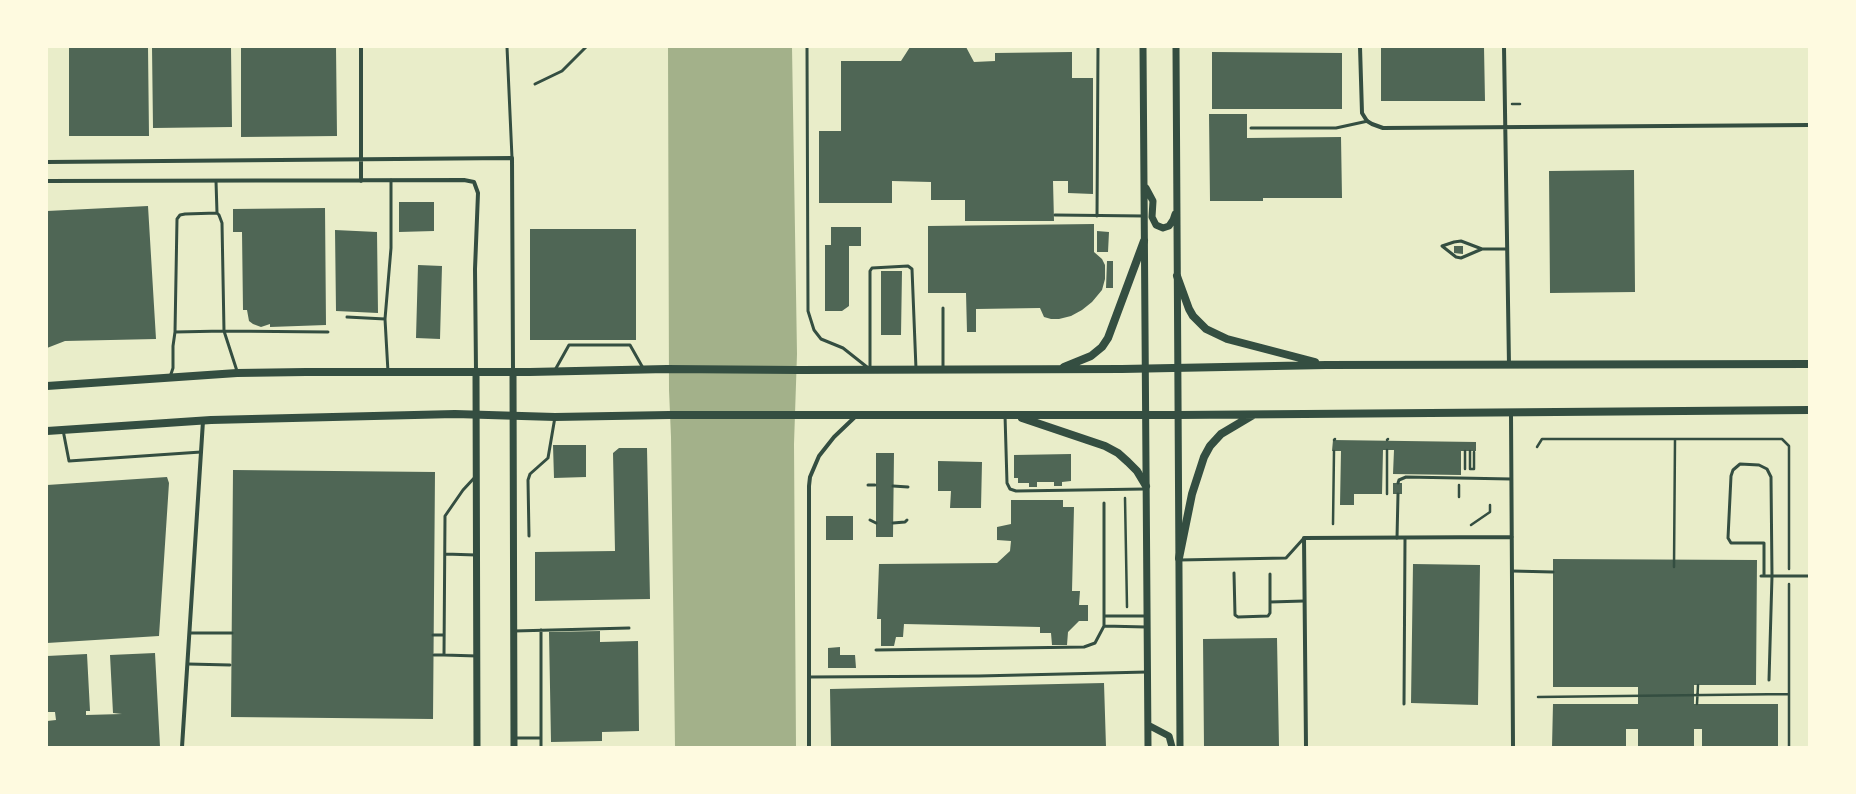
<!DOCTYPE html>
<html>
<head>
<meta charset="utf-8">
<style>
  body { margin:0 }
  #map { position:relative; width:1856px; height:794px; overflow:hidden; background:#e9edc9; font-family:Bitter,serif }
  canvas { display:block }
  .frame { position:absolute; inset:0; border:48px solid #fefae0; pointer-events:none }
</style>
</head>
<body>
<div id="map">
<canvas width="1856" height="794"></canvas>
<div class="frame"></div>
</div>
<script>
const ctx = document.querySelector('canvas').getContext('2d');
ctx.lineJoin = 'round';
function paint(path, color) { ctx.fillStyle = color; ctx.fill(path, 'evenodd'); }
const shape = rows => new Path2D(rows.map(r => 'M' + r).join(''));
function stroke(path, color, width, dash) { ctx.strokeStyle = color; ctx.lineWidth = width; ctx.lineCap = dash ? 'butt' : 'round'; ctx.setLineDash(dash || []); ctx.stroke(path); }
paint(shape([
  [668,47,792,47,797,354,794,444,796,747,675,747,671,437,669,390]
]), '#a3b18a');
paint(shape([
  [69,47,148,47,149,136,69,136],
  [152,47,231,47,232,127,153,128],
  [241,47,336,47,337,136,241,137],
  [910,47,966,47,974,62,995,61,995,53,1072,52,1072,78,1093,78,1093,194,1068,193,1068,181,1053,181,1054,221,965,221,965,200,931,200,931,182,892,181,892,203,819,203,819,131,841,131,841,61,901,61],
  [1381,47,1484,47,1485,101,1381,101],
  [1212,52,1342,53,1342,109,1212,109],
  [1209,114,1247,114,1247,138,1341,137,1342,198,1263,198,1263,201,1210,201],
  [1634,170,1635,292,1550,293,1549,171],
  [399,202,434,202,434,231,399,232],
  [148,206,156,339,65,341,47,348,47,211],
  [325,208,326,325,270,327,270,324,261,327,253,324,249,321,247,310,243,310,242,232,233,232,233,209],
  [1094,224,1094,252,1102,259,1105,265,1105,279,1102,290,1092,302,1082,310,1071,316,1059,319,1051,319,1044,317,1040,308,976,309,976,332,967,332,966,293,928,293,928,226],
  [831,227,861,227,861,246,849,246,849,306,842,311,825,311,825,245,831,245],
  [530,229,636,229,636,340,530,340],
  [335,230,377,232,378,313,336,311],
  [1097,231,1109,232,1108,252,1097,252],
  [1454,246,1463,246,1463,254,1454,253],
  [1107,261,1113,261,1113,288,1106,288],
  [418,265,442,266,440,339,416,338],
  [881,271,902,271,901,335,881,335],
  [1333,440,1476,442,1476,451,1461,451,1461,475,1393,474,1394,450,1383,450,1382,494,1354,494,1354,505,1340,505,1341,451,1332,451],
  [553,445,586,445,586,477,554,478],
  [619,448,647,448,650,599,535,601,535,552,615,551,613,453],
  [876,453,894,453,893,537,876,537],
  [1071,454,1071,481,1062,482,1062,486,1054,486,1054,482,1037,482,1037,487,1029,487,1029,483,1018,483,1018,478,1014,478,1014,455],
  [938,461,982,462,981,508,950,508,951,491,938,491],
  [233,470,435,472,433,719,231,717],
  [167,477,169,483,159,636,47,643,47,485],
  [1393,483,1402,483,1402,494,1393,494],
  [1011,500,1063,500,1063,507,1074,507,1072,591,1080,591,1079,605,1088,605,1088,621,1079,621,1068,632,1067,645,1052,645,1051,633,1040,633,1040,627,904,624,903,637,896,637,894,646,881,646,881,619,877,619,879,564,997,563,1010,551,1011,541,997,540,997,527,1011,524],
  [826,516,853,516,853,540,826,540],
  [1553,559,1757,560,1756,685,1694,685,1694,704,1778,704,1778,747,1702,747,1702,729,1694,729,1694,747,1638,747,1638,729,1626,729,1626,747,1552,747,1553,704,1638,704,1638,687,1553,687],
  [1413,564,1480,565,1478,705,1411,703],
  [600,631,600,642,638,641,639,731,602,732,602,741,551,742,549,632],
  [1277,638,1279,747,1204,747,1203,639],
  [840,647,840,655,855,655,856,668,828,668,828,648],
  [155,653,160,747,47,747,47,721,56,720,55,712,48,712,47,656,87,654,90,711,86,711,86,715,122,714,113,713,110,655],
  [1104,683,1106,747,831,747,830,689]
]), '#4f6655');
stroke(shape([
  [1512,104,1520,104],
  [1334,440,1335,439],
  [1387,440,1388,439],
  [1537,447,1542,439,1782,439,1789,446,1789,569],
  [1465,451,1465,469],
  [1470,451,1470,469,1474,469,1474,452],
  [1387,494,1387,450],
  [1459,497,1459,485],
  [1125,498,1127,607],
  [1333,524,1334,451],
  [1471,525,1490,512,1490,505],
  [1674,567,1675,439],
  [1538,697,1789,694],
  [1697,704,1698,685],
  [1789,747,1789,584]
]), '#344e41', 2.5);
stroke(shape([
  [507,47,512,158],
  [807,47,808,311,814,330,821,339,843,348,867,367],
  [535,84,562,71,586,47],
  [1251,128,1336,128,1368,121],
  [216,181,217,213,219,215,222,223,224,331,237,371],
  [1055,215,1144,216],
  [1097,216,1098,47],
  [1482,249,1461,241,1454,242,1442,246,1456,257,1461,258,1482,249,1507,249],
  [347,317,385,319],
  [175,332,224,331,328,332],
  [943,369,943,308],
  [555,370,569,345,630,345,643,368],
  [870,370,870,271,872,268,908,266,912,269,916,369],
  [388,372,385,319,391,248,391,180],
  [170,377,173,368,173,346,175,332,177,219,180,215,185,214,217,213],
  [1005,415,1007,483,1010,489,1016,491,1145,489],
  [63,430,69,461,201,452],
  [476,476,463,490,445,516,444,655,477,656],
  [1398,483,1399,480,1406,477,1511,479],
  [868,485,875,485],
  [893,486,908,487],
  [870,520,876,523],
  [893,523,905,522,907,520],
  [529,536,528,480,530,474,548,458,555,417],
  [1397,538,1398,494],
  [445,554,476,555],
  [1179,560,1286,558,1304,538],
  [1512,571,1553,572],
  [1234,573,1235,615,1238,617,1268,616,1270,613,1270,574],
  [1761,576,1809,576],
  [1764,576,1764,543,1731,543,1728,538,1731,476,1733,470,1740,464,1759,465,1767,469,1771,477,1772,576,1769,680],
  [1270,602,1304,601],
  [1104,616,1146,616],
  [1104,626,1146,627],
  [541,630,541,747],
  [514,631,629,628],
  [190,633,232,633],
  [433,635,444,635],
  [876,650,1084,647,1095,643,1104,626,1104,503],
  [434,655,444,655],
  [188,664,230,665],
  [809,677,979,676,1147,672],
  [1404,704,1405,538],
  [515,738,541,738]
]), '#344e41', 3);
stroke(shape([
  [361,47,361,181],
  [1360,47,1362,113,1367,121,1372,124,1383,128,1809,125],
  [1504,47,1509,365],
  [47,162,512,158,513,372],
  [47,181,464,180,474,182,478,193,475,269,476,371],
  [1511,414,1513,747],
  [182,747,203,421],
  [809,747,809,486,810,477,819,456,834,437,856,416],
  [1306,747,1304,538,1512,537]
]), '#344e41', 4);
stroke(shape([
  [1143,47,1148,747],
  [1176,47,1180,747],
  [1146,188,1153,201,1152,217,1156,225,1163,228,1169,226,1173,220,1175,214],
  [476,371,477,747],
  [513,372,514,747],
  [1148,725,1169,736,1172,747]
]), '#344e41', 7);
stroke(shape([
  [1177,276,1189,309,1193,316,1206,329,1227,339,1315,362],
  [1064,367,1091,356,1102,347,1108,338,1144,241],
  [47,386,237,373,306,372,530,372,667,369,799,370,1122,369,1326,365,1809,364],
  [1022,418,1105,446,1118,453,1128,462,1137,471,1146,486],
  [47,431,211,420,455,414,555,417,669,415,1178,415,1809,410],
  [1179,558,1192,494,1204,457,1210,446,1221,434,1253,415]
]), '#344e41', 8);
</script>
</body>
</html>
